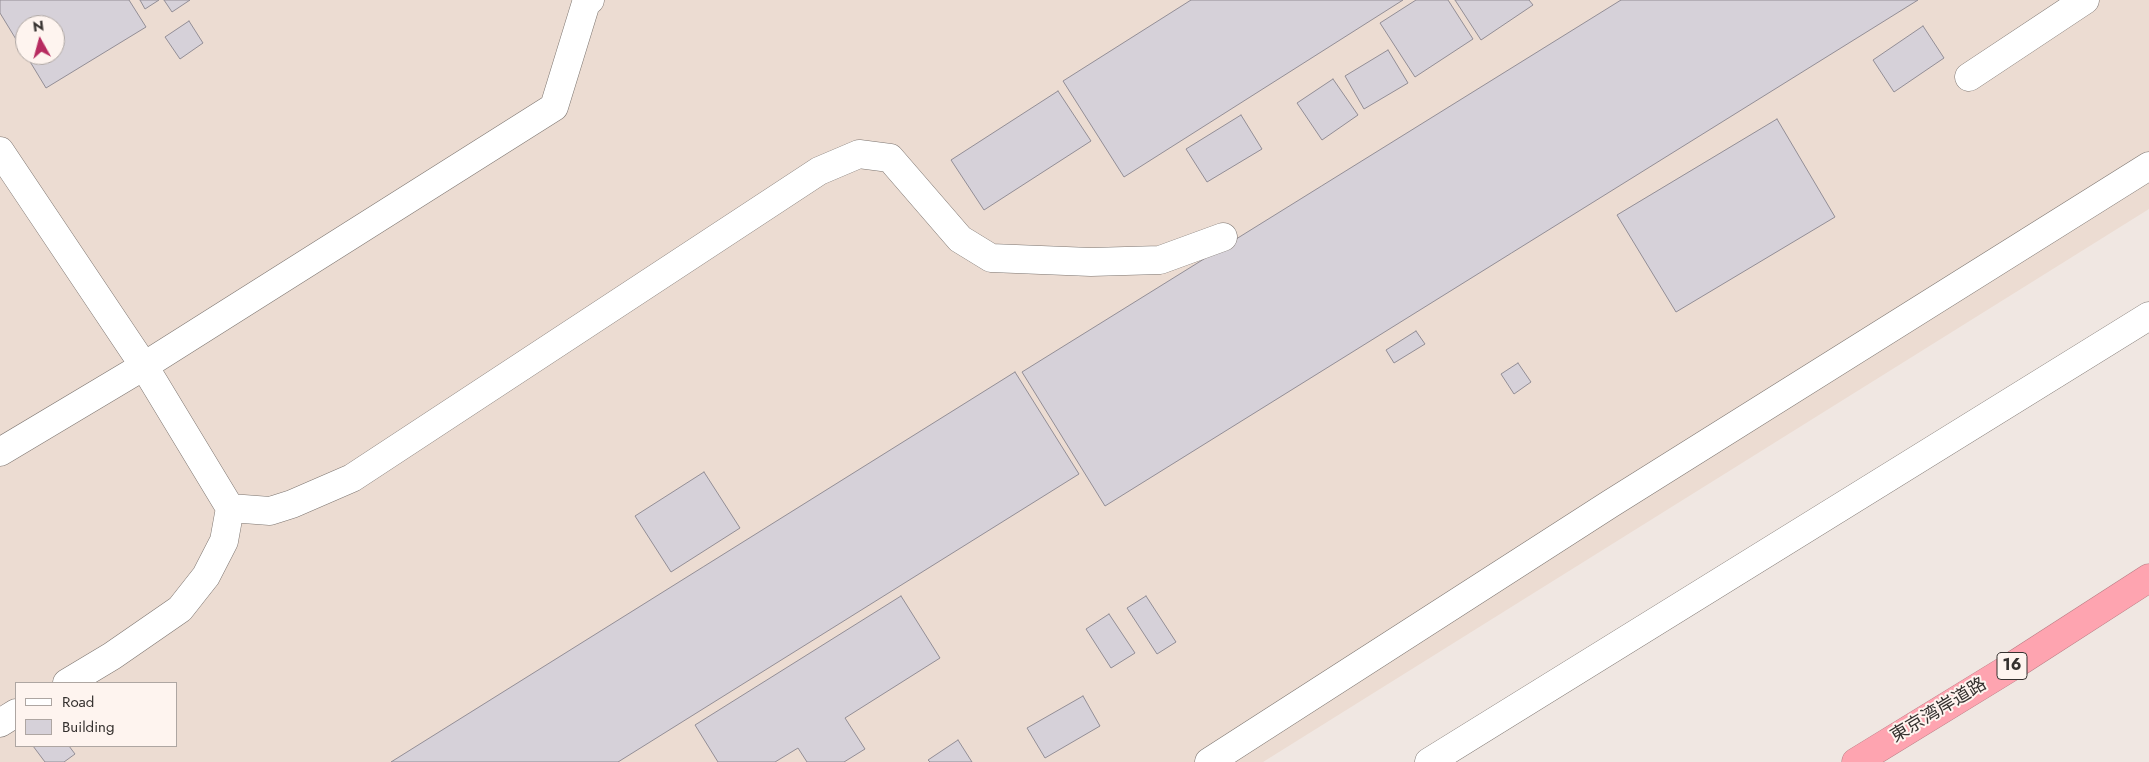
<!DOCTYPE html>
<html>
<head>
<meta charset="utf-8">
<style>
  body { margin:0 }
  #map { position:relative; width:2149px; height:762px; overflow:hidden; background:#f0e7e2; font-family:Jost,sans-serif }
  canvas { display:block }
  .legend { position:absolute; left:15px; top:682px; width:162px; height:65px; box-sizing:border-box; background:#fef4ef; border:1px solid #aea6a2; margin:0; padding:6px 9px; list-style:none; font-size:15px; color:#35312f }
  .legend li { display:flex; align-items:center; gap:10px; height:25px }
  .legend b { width:25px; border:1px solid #aea6a2 }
  .north { position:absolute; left:15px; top:15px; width:50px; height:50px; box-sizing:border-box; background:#fef4ef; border:1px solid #aea6a2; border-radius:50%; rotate:353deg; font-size:14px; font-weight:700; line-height:20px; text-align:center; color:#35312f }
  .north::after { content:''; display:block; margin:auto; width:18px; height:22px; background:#b72b60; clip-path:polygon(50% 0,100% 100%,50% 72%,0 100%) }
</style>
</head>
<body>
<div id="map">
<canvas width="2149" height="762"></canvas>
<ul class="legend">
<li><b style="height:6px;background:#fff"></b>Road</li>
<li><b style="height:14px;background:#d6d1d9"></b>Building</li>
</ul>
<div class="north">N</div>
</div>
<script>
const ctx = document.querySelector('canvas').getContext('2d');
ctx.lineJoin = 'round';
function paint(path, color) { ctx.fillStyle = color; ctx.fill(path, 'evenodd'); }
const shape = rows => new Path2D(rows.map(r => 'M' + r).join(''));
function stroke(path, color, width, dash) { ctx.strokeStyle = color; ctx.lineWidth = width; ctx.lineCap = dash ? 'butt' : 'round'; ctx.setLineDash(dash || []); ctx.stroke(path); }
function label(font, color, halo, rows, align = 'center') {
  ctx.font = font + ' Jost,"Noto Sans JP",sans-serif'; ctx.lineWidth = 4; ctx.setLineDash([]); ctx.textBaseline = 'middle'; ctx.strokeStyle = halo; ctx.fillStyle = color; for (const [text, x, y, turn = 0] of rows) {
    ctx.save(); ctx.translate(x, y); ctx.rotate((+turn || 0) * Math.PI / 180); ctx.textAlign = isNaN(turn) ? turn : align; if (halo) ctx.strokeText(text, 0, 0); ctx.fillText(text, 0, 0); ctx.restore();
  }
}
paint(shape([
  [0,0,2149,0,2149,209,1263,762,0,762],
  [25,25,55,25,55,55,25,55],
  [16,683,176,683,176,746,16,746]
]), '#ecdcd2');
const building = shape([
  [0,0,129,0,146,27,46,88,26,55,55,55,55,25,25,25,25,54,0,13,0,0],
  [140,0,159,0,145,9,140,0],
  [164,0,190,0,172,12,164,0],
  [1191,0,1403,0,1124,177,1063,81,1191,0],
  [1416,0,1448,0,1473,39,1415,77,1380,23,1416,0],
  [1455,0,1529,0,1533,5,1481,40,1455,0],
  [1621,0,1918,0,1105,506,1022,372,1621,0],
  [189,21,203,43,180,59,165,37,189,21],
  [1923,26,1944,58,1894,92,1873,60,1923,26],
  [1388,50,1408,83,1364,109,1345,76,1388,50],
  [1333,79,1358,115,1322,140,1297,103,1333,79],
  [1058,91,1091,141,984,210,951,160,1058,91],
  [1241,115,1262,149,1207,182,1186,149,1241,115],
  [1777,119,1835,217,1676,312,1617,215,1777,119],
  [1416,331,1425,344,1394,363,1386,350,1416,331],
  [1518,363,1531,382,1514,394,1501,374,1518,363],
  [1015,372,1079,474,618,762,391,762,1015,372],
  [704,472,740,528,671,572,635,516,704,472],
  [901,596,940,658,845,718,865,749,844,762,807,762,798,748,775,762,718,762,695,725,901,596],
  [1146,596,1176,642,1157,654,1127,608,1146,596],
  [1109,614,1135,653,1111,668,1086,629,1109,614],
  [1083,696,1100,726,1045,758,1027,728,1083,696],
  [958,740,972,762,930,762,928,760,958,740],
  [33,746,69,746,75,754,64,762,45,762,33,746]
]);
paint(building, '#d6d1d9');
stroke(building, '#938e96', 1);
const minor = shape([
  [1969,77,2085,0],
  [0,151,144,366,230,508,224,541,206,576,180,609,112,656,67,683],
  [0,452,144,366,554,107,586,3,590,0],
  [230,508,270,511,292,504,352,478,819,171,859,154,890,158,960,239,991,258,1091,262,1160,260,1223,237],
  [0,723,16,713],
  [1209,762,1610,504,2149,166],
  [1429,762,2149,316]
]);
const highway = shape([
  [1856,762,2011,667,2149,578]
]);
stroke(minor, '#7d7570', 29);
stroke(highway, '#b87c83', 29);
stroke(minor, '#fff', 28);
stroke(highway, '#fea4b0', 28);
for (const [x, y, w] of [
  [2012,666,30]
]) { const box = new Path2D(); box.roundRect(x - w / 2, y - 13.5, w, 27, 4); ctx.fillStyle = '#fef4ef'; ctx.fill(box); stroke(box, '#35312f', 1); }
label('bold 16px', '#35312f', null, [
  ["16",2012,666]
]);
label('18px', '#35312f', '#fef4ef', [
  ["東京湾岸道路",1939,711,-31]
]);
</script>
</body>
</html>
